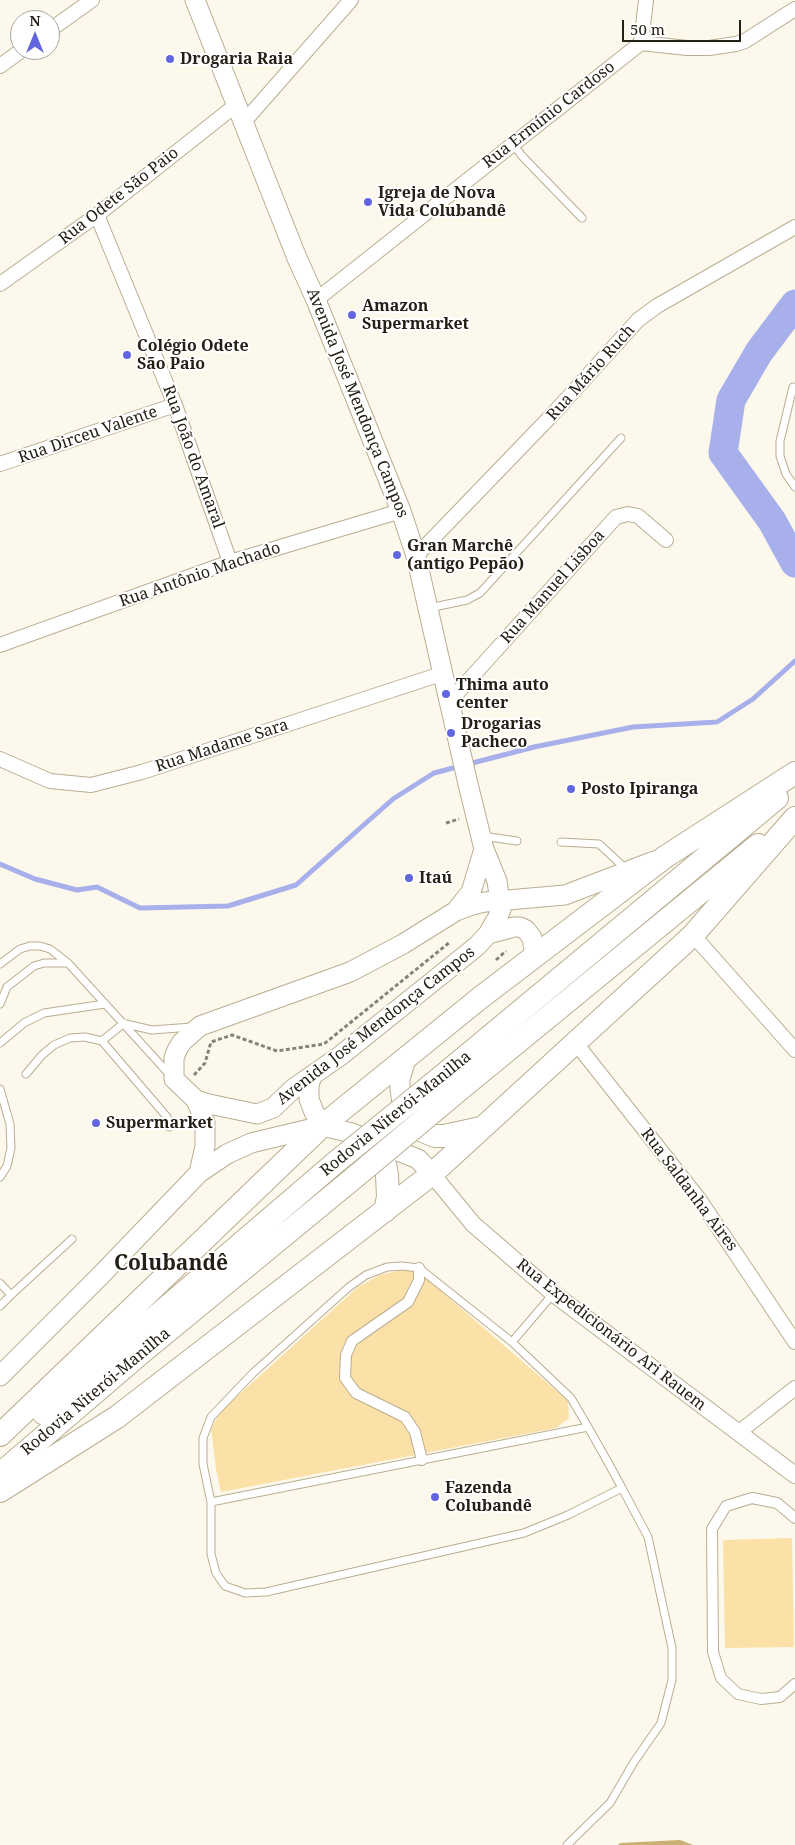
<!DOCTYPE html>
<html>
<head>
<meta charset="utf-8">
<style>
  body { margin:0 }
  #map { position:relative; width:795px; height:1845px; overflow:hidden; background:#fdf8ec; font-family:"Noto Serif",serif }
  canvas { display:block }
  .north { position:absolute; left:10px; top:10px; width:50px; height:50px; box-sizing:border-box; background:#fff; border:1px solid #a8a6a1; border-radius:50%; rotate:0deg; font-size:14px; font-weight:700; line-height:20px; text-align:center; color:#252015 }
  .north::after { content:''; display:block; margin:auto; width:18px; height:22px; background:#6166de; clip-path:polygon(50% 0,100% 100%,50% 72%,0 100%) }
  .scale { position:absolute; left:622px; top:20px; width:119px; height:22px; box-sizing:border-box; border:2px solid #252015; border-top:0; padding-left:6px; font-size:15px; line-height:18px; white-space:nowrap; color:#252015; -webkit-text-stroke:4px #fff; paint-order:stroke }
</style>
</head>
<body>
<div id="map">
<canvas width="795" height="1845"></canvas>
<div class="north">N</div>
<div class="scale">50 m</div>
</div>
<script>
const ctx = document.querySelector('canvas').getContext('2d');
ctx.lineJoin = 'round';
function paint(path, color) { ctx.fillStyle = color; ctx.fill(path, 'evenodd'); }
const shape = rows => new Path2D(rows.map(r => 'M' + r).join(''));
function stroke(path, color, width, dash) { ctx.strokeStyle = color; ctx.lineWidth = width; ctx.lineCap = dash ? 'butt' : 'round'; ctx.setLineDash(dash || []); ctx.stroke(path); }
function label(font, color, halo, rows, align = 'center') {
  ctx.font = font + ' "Noto Serif",serif'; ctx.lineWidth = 4; ctx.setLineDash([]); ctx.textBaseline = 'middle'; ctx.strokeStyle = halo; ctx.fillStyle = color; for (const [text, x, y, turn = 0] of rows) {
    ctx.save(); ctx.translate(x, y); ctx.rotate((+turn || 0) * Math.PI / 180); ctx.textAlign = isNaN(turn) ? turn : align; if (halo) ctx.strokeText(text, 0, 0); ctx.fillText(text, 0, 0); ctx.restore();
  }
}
paint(shape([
  [401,1270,414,1270,426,1278,545,1381,568,1401,569,1418,556,1428,221,1492,216,1469,211,1428,222,1410,358,1287,380,1275],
  [792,1538,794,1647,725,1648,723,1540]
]), '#fbe1a7');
paint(shape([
  [680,1840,693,1845,618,1845,620,1843]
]), '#cab074');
stroke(shape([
  [0,864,35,879,77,890,97,887,140,908,228,906,296,885,393,799,434,773,534,747,633,727,717,722,753,699,795,661]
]), '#a7b0ea', 5);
stroke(shape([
  [795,304,759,352,731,400,723,453,772,521,795,563]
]), '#a7b0ea', 29);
const service = shape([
  [513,144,522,156,582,218],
  [793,387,780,441,780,456,786,474,795,487],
  [429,608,467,600,480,593,621,438],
  [482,836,517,841],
  [561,842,599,844,626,869],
  [0,964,20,949,30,946,40,946,50,949,68,963,170,1075],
  [0,1004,7,987,34,966,44,963,68,963],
  [126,1024,152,1030,192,1027],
  [102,1041,167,1117,169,1127],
  [0,1043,24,1023,44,1013,105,1004],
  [26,1074,42,1055,54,1045,70,1038,85,1037,102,1041,124,1023],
  [0,1089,10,1124,11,1148,7,1166,0,1177],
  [0,1283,11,1295,0,1306],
  [11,1295,72,1239],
  [512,1342,553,1294],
  [211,1502,211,1554,216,1573,225,1586,245,1593,266,1592,524,1533,568,1515,622,1488,605,1457,588,1427,571,1398,512,1342,419,1268,402,1266,387,1267,366,1275,349,1287,253,1373,211,1417,203,1438,203,1464,211,1502,588,1427],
  [567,1845,610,1803,634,1762,661,1723,672,1680,672,1648,648,1537,622,1488]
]);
const pedestrian = shape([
  [419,1268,419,1280,408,1302,352,1341,346,1355,345,1378,356,1393,405,1417,415,1432,422,1460],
  [795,1518,777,1503,752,1498,726,1506,712,1529,713,1652,721,1678,738,1694,761,1699,780,1697,795,1684]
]);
const minor = shape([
  [50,30,92,0],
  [641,43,687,48,709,48,736,44,745,41,795,9],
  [641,43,646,0],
  [0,66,22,50],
  [243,123,351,0],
  [97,215,175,405,230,562],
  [0,284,97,215,236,105],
  [316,300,641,43],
  [0,464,175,405],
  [416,556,552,415,638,320,657,306,795,227],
  [0,645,230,562,401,511],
  [450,701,616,517,628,514,638,516,666,540],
  [0,759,50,781,91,785,142,772,444,673],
  [693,935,795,1050],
  [575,1042,699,1199,795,1342],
  [738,1433,795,1388]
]);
const tertiary = shape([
  [432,1174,473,1224,554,1294,795,1475]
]);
const secondary = shape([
  [195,0,297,258,316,300,401,511,416,556,468,784,484,849,497,881,501,909,498,917,488,934,477,946,340,1056,294,1088,273,1108,257,1114,209,1104,196,1100,174,1079,174,1058,177,1050,182,1042,200,1026,350,972,403,944,456,911,471,892,484,849],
  [456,911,472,905,485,902,565,895,654,861],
  [488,934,514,927,520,927,526,930,532,938,535,955],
  [406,1059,400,1079,400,1089,403,1111,406,1121],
  [312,1076,309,1085,309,1099,314,1112,322,1126],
  [196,1100,205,1122,205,1146,199,1173],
  [0,1376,100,1276,199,1173,227,1154,251,1143,322,1126,352,1133,418,1159,432,1174]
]);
const trunk = shape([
  [441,1077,777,798],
  [453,1095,758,845],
  [405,1119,418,1129,435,1136,444,1136,481,1128],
  [372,1141,385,1164,387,1175,388,1197,385,1211],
  [43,1413,336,1162],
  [0,1435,322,1126,480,998,665,857,795,773],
  [0,1474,140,1354,355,1177],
  [0,1491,117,1417,432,1174,693,935,795,818]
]);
stroke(service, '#baad91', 9);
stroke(pedestrian, '#baad91', 12);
stroke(minor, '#baad91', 16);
stroke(tertiary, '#baad91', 18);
stroke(secondary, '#baad91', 21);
stroke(trunk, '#baad91', 24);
stroke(shape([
  [446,823,459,819],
  [496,960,506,951],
  [194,1075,205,1063,211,1042,232,1035,277,1051,324,1044,450,942]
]), '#888378', 3, [4, 2.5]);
stroke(service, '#fff', 7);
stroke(pedestrian, '#fff', 10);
stroke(minor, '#fff', 14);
stroke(tertiary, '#fff', 16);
stroke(secondary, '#fff', 19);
stroke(trunk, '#fff', 22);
const trunkBridge = shape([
  [336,1162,441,1077],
  [355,1177,453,1095]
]);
stroke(trunkBridge, '#baad91', 24, []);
stroke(trunkBridge, '#fff', 22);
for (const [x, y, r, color] of [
  [170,59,5,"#6166de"],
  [368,202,5,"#6166de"],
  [352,315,5,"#6166de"],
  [127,355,5,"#6166de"],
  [397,555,5,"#6166de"],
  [446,694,5,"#6166de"],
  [451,733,5,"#6166de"],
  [571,789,5,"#6166de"],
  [409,878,5,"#6166de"],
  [96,1123,5,"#6166de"],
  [435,1497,5,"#6166de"]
]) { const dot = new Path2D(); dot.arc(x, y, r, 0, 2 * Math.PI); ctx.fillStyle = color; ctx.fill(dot); stroke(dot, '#fff', 2); }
label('bold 16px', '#252015', '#fff', [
  ["Drogaria Raia",180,59],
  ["Igreja de Nova",378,193],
  ["Vida Colubandê",378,211],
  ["Amazon",362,306],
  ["Supermarket",362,324],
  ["Colégio Odete",137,346],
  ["São Paio",137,364],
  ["Gran Marchê",407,546],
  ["(antigo Pepão)",407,564],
  ["Thima auto",456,685],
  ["center",456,703],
  ["Drogarias",461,724],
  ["Pacheco",461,742],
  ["Posto Ipiranga",581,789],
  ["Itaú",419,878],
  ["Supermarket",106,1123],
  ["Fazenda",445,1488],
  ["Colubandê",445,1506]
], 'left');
label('16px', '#252015', '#fff', [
  ["Rua Ermínio Cardoso",549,115,-38],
  ["Rua Odete São Paio",119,196,-38],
  ["Rua Mário Ruch",591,373,-48],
  ["Avenida José Mendonça Campos",357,403,68],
  ["Rua Dirceu Valente",88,435,-19],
  ["Rua João do Amaral",193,457,70],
  ["Rua Antônio Machado",200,575,-19],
  ["Rua Manuel Lisboa",553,587,-48],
  ["Rua Madame Sara",222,746,-18],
  ["Avenida José Mendonça Campos",376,1026,-38],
  ["Rodovia Niterói-Manilha",396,1114,-39],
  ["Rua Saldanha Aires",689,1190,53],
  ["Rua Expedicionário Ari Rauem",611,1335,38],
  ["Rodovia Niterói-Manilha",96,1392,-40]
]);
label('bold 21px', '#252015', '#fff', [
  ["Colubandê",171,1264]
]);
</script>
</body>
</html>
